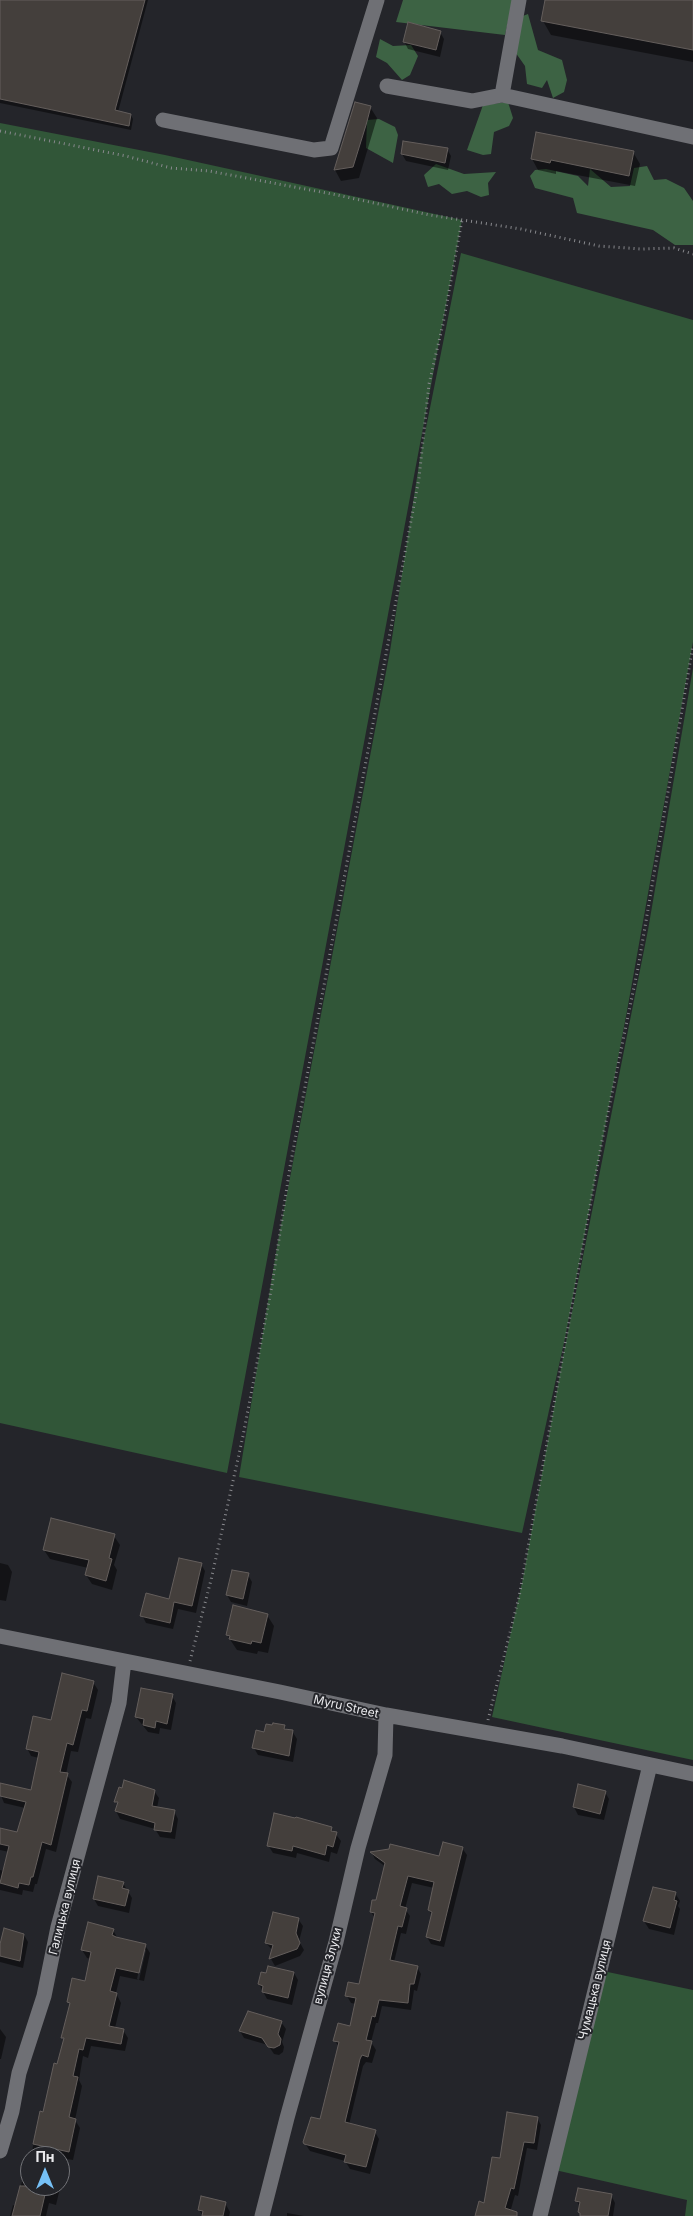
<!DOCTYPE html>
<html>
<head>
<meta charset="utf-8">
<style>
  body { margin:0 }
  #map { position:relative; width:693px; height:2216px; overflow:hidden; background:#24252a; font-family:Inter,sans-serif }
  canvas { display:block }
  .north { position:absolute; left:20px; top:2146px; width:50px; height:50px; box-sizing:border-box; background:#24252a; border:1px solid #737478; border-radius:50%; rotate:0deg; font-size:14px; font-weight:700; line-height:20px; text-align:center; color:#eaeaed }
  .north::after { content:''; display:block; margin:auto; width:18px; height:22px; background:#75c0f6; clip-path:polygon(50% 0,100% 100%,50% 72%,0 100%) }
</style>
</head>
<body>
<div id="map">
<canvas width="693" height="2216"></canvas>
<div class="north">Пн</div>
</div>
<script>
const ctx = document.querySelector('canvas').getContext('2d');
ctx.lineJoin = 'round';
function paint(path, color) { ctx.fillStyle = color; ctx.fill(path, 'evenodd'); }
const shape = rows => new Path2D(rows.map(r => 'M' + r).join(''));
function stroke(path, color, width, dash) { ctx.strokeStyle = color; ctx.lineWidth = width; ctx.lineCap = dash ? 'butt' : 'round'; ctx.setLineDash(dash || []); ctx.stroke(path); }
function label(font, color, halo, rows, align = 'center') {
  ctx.font = font + ' Inter,sans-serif'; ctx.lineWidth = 4; ctx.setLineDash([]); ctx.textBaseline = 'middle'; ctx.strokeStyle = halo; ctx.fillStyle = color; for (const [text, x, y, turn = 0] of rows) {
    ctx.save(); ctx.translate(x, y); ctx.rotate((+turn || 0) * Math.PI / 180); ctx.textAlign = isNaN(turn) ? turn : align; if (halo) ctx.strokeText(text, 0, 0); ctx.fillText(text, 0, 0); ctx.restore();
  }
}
paint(shape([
  [0,123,165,155,462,220,227,1473,0,1423],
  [461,253,693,320,693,642,627,1011,565,1338,522,1533,239,1477,278,1241,390,651,420,458],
  [693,668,693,1760,492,1717,523,1578,563,1357,648,930],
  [603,1971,693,1990,693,2216,685,2216,687,2200,555,2170]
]), '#315638');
paint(shape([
  [403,0,513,0,505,35,396,22],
  [528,14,538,50,562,60,567,80,564,92,553,98,547,80,542,88,527,84,525,66,513,49,515,19],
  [380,39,393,46,411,45,418,56,410,75,402,80,387,63,376,57],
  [508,102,513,118,509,126,494,132,491,154,483,155,467,150,483,105],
  [379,119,395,127,398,135,393,163,366,148,367,120],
  [436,164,464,174,496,172,488,183,489,195,481,197,467,191,452,194,439,184,428,187,424,175],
  [647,166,654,180,666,179,684,188,693,201,693,245,675,245,653,230,577,213,573,198,535,188,530,176,535,170,546,169,578,176,588,186,590,169,611,187,630,186,634,168]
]), '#3d6344');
paint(shape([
  [0,0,148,0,118,112,131,115,133,119,131,130,0,103],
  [547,0,693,0,693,62,551,35,543,21],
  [440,32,444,39,440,57,408,49,404,41],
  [356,104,370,107,377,118,359,178,341,181,335,170],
  [447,149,451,156,448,170,406,161,402,154],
  [633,152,640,164,635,186,556,171,556,174,538,170,532,159],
  [114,1536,120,1545,114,1565,117,1570,112,1590,92,1584,86,1575,88,1568,50,1559,44,1550],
  [0,1563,8,1565,12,1572,6,1601,0,1600],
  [201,1564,205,1571,196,1613,178,1609,173,1629,146,1623,142,1615,170,1600],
  [248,1575,252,1582,247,1606,231,1602,227,1595],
  [267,1615,274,1626,268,1653,258,1651,257,1654,237,1650,227,1635],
  [93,1682,98,1690,91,1719,86,1718,78,1752,71,1751,66,1774,72,1782,56,1852,46,1849,37,1884,35,1884,33,1892,23,1890,22,1895,0,1890,0,1870,4,1871,9,1852,0,1850,0,1830,18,1834,25,1808,4,1803,0,1793,32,1791,39,1758,31,1756,27,1748],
  [172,1696,176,1703,171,1730,160,1728,159,1734,148,1732,136,1717],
  [284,1726,287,1730,292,1731,297,1739,293,1762,258,1755,254,1748],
  [154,1791,159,1798,157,1808,174,1811,178,1819,175,1839,160,1837,155,1829,120,1819,116,1811,118,1805,116,1801],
  [605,1792,609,1799,604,1820,578,1815,574,1807],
  [331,1828,341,1841,337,1854,331,1852,329,1862,297,1853,296,1858,273,1853,268,1845],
  [462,1848,467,1855,444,1947,431,1944,427,1937,432,1916,429,1910,434,1888,412,1883,405,1909,410,1916,406,1934,401,1933,394,1962,417,1967,421,1974,417,1991,414,1990,411,2010,382,2006,378,2023,376,2023,371,2042,376,2050,372,2063,366,2062,363,2066,349,2125,375,2132,379,2139,370,2174,350,2169,345,2161,310,2151,304,2142,320,2121,339,2047,335,2041,351,2027,356,2004,351,2003,347,1996,360,1985,375,1918,371,1912,377,1902,386,1867,375,1859,372,1853,440,1858],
  [123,1883,132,1898,129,1913,98,1906,94,1899],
  [675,1893,680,1901,678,1906,680,1909,674,1935,649,1929,644,1921],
  [298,1919,303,1926,299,1941,304,1950,300,1956,275,1966,271,1959,273,1951,266,1943],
  [113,1930,118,1939,145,1945,150,1953,144,1981,120,1976,116,1993,121,2003,115,2028,123,2030,128,2038,125,2051,91,2046,88,2058,83,2056,79,2080,82,2086,75,2120,80,2128,73,2160,67,2159,56,2205,49,2203,46,2216,10,2216,13,2205,16,2206,25,2169,29,2170,30,2163,30,2186,60,2186,60,2156,31,2156,40,2112,44,2113,64,2040,63,2038,70,2005,68,2002,85,1982,91,1959,87,1958,82,1950],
  [143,1950,146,1950,139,1980,137,1979],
  [24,1935,28,1942,23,1968,0,1962,0,1940],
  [294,1973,298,1980,292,2005,267,1999,259,1984,267,1975],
  [281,2022,286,2029,282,2042,284,2047,283,2052,279,2055,274,2054,268,2045,244,2038,240,2031],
  [0,2029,6,2037,1,2059,0,2059],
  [537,2118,541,2125,537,2150,527,2148,518,2196,515,2195,509,2216,476,2216,484,2204,501,2159],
  [611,2195,615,2203,613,2216,581,2216,580,2207,577,2201],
  [225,2203,230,2212,229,2216,203,2216,199,2210],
  [287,2213,304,2216,287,2216]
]), '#0007');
const building = shape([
  [0,0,145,0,115,110,131,114,129,126,0,99,0,0],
  [545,0,693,0,693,50,541,21,545,0],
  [408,22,441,31,436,50,403,42,408,22],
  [355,102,371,106,366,125,353,167,334,170,355,102],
  [536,132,634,151,629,176,551,160,550,163,531,159,536,132],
  [403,141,448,148,445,163,401,154,403,141],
  [51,1518,115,1534,109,1558,112,1559,106,1581,85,1575,89,1560,43,1550,51,1518],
  [179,1558,202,1563,192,1606,174,1602,170,1623,140,1616,146,1593,169,1599,179,1558],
  [232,1570,249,1573,243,1599,226,1595,232,1570],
  [233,1605,268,1614,261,1643,252,1641,251,1644,229,1639,230,1636,226,1635,233,1605],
  [62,1673,94,1681,87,1711,82,1710,73,1745,67,1743,60,1772,68,1773,51,1845,42,1842,33,1877,31,1877,29,1885,19,1883,18,1888,0,1883,9,1846,0,1844,0,1828,17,1832,26,1802,0,1796,0,1783,31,1790,39,1752,26,1749,33,1716,51,1720,62,1673],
  [141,1688,173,1694,167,1724,156,1721,155,1728,143,1725,144,1719,135,1717,141,1688],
  [273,1723,285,1725,284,1729,293,1730,289,1756,252,1748,256,1730,264,1732,266,1724,272,1725,273,1723],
  [124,1780,155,1790,152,1806,175,1810,171,1832,154,1830,155,1823,115,1811,118,1802,114,1802,119,1787,122,1788,124,1780],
  [578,1784,606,1791,600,1814,573,1807,578,1784],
  [274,1813,295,1818,296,1817,332,1827,331,1831,337,1832,333,1847,327,1845,325,1855,293,1846,292,1851,267,1846,274,1813],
  [443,1842,463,1847,440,1941,426,1937,432,1912,428,1910,434,1882,408,1876,400,1906,407,1908,402,1927,398,1926,390,1960,418,1966,414,1984,410,1984,408,2003,379,2000,375,2017,372,2016,366,2040,372,2041,368,2057,362,2055,360,2059,345,2122,376,2130,366,2167,344,2162,346,2155,304,2144,303,2142,311,2117,320,2119,339,2042,333,2041,338,2023,350,2026,356,1998,345,1996,348,1982,359,1984,375,1913,370,1912,372,1900,376,1900,385,1863,370,1852,389,1849,390,1844,439,1856,443,1842],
  [98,1876,124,1882,122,1888,129,1890,125,1906,93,1899,98,1876],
  [653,1887,676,1892,674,1900,677,1901,670,1928,643,1921,653,1887],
  [273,1912,299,1918,296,1933,300,1943,297,1949,269,1959,273,1945,265,1943,273,1912],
  [88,1922,114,1929,112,1935,116,1937,146,1944,139,1973,116,1968,110,1991,117,1993,109,2026,124,2029,121,2044,86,2038,83,2050,79,2049,73,2076,78,2077,69,2117,76,2119,69,2152,33,2144,40,2111,43,2112,54,2063,57,2064,64,2038,61,2038,70,2003,67,2002,72,1978,85,1981,91,1952,81,1950,88,1922],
  [4,1928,24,1934,20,1961,0,1956,0,1944,4,1928],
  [268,1966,294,1972,288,1998,262,1992,263,1986,258,1984,261,1972,266,1973,268,1966],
  [248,2011,282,2021,278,2034,281,2039,280,2045,274,2048,268,2047,262,2038,239,2031,248,2011],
  [507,2112,538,2117,534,2143,524,2142,514,2189,511,2188,505,2208,517,2212,517,2216,475,2216,479,2201,484,2203,492,2157,500,2158,507,2112],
  [20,2186,47,2186,40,2216,12,2216,20,2186],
  [578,2188,612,2194,608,2216,580,2216,580,2213,578,2212,580,2202,575,2201,578,2188],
  [201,2196,226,2202,223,2216,202,2216,203,2211,198,2210,201,2196]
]);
paint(building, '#443f3c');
stroke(building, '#645e5c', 1);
stroke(shape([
  [0,131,126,156,171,168,209,171,337,195,430,215,521,229,599,246,641,249,674,248,693,254],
  [190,1661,211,1580,243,1436,272,1285,290,1167,419,478,429,384,443,324,462,220],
  [488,1720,519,1597,601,1146,638,968,693,645]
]), '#88898d', 3, [1, 4]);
stroke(shape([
  [519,0,502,95,693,137],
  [387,86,472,101,502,95],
  [163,120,314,150,331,148,377,0],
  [0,1636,280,1692,386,1715,562,1746,693,1774],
  [0,2151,12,2111,19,2073,44,1996,58,1927,119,1703,124,1661],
  [262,2216,287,2118,336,1942,358,1848,385,1755,386,1715],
  [540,2216,650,1765]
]), '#6f7075', 15);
label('12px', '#eaeaed', '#24252a', [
  ["Myru Street",346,1707,13],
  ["Галицька вулиця",65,1907,-76],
  ["вулиця Злуки",328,1966,-75],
  ["Чумацька вулиця",595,1990,-76]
]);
</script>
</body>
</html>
